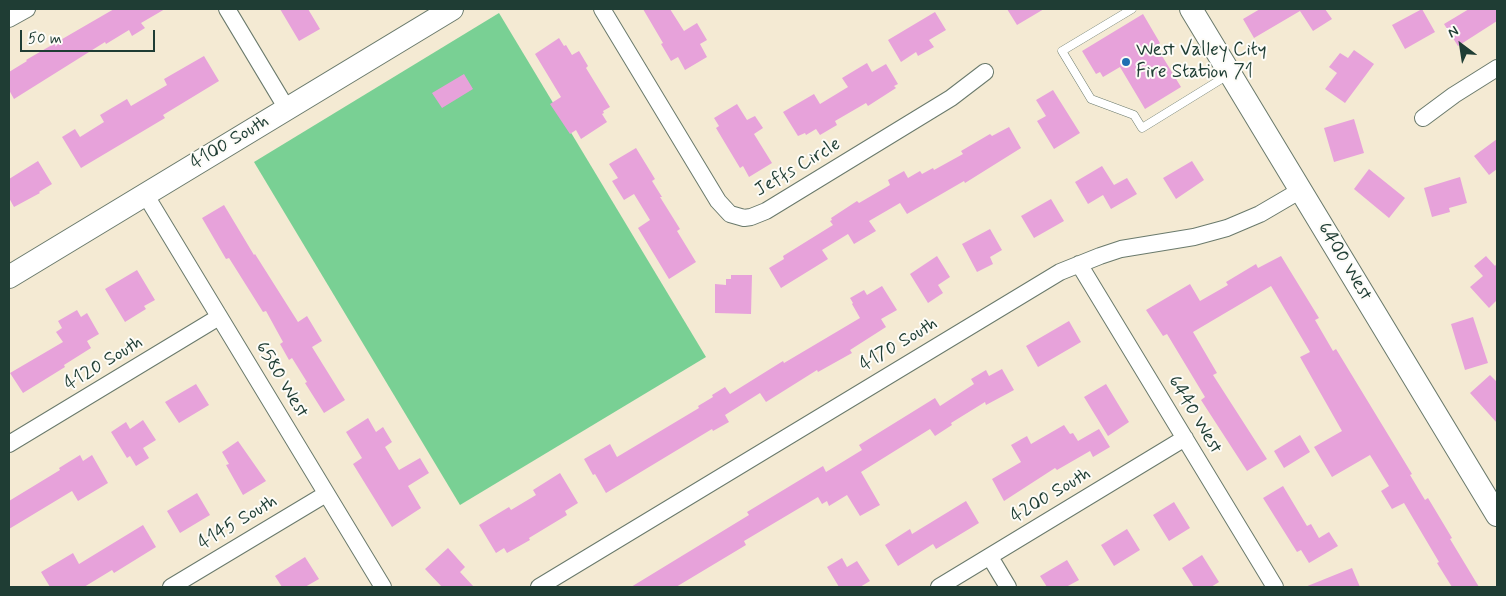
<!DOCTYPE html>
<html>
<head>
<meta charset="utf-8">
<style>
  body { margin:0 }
  #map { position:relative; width:1506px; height:596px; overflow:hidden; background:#f4ead3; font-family:Mynerve,sans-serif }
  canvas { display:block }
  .frame { position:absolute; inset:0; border:10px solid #1f3d34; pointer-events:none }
  .north { position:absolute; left:1436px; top:20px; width:50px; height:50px; -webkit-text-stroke:4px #fdfcf7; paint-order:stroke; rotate:329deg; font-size:14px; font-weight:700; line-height:20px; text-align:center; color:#1f3d34 }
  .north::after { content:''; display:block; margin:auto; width:18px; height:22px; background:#1f3d34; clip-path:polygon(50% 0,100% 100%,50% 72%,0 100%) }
  .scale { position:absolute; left:20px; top:30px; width:135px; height:22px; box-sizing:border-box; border:2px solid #1f3d34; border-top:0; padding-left:6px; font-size:15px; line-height:18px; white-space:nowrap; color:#1f3d34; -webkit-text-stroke:4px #fdfcf7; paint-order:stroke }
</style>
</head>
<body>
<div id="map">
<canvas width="1506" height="596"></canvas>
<div class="frame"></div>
<div class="north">N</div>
<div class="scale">50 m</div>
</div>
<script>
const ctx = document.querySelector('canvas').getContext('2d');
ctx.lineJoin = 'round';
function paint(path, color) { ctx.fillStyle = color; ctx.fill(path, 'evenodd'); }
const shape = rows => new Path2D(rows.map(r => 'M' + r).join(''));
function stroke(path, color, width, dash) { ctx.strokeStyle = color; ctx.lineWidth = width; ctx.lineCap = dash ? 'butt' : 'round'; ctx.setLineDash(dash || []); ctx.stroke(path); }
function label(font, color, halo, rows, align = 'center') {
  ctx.font = font + ' Mynerve,sans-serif'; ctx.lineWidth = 4; ctx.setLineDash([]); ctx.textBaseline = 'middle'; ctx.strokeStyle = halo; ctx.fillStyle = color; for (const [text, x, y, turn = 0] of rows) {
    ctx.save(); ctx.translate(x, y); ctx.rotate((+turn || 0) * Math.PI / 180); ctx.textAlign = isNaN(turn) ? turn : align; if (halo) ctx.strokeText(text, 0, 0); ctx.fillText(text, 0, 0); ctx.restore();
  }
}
paint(shape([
  [499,13,706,357,460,505,254,162]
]), '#79d094');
paint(shape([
  [114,9,165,9,141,23,145,28,132,36,129,30,106,44,105,42,14,99,9,90,9,72,27,61,26,60],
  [280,9,308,9,320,29,299,41],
  [643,9,670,9,684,31,697,23,707,40,700,44,707,57,685,70,678,57,671,61,661,44,663,43],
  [1007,9,1044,9,1017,25],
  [1260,9,1325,9,1332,19,1313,31,1300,11,1254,38,1243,19],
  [1422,9,1435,32,1405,49,1392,25],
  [1469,9,1497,9,1497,21,1458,46,1444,24],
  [935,12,946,30,929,40,934,47,918,56,916,52,901,62,888,40],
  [1143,14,1160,43,1156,46,1181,87,1145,109,1120,67,1103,77,1100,72,1096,74,1082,51],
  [559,38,564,46,566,45,572,55,579,51,588,66,586,68,610,107,603,111,604,113,602,114,607,122,581,139,576,130,570,134,550,104,561,97,535,54],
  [1354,50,1374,64,1345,103,1325,89,1337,73,1329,67,1340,53,1348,58],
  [204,56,219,81,163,115,165,118,81,168,62,137,75,129,80,137,104,122,100,115,127,99,131,106,167,85,164,79],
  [867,63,872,72,886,64,898,84,894,86,896,88,868,106,866,103,835,121,837,125,820,135,816,129,806,135,805,133,798,136,783,112,814,94,820,104,848,87,842,78],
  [464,74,473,89,442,108,432,93],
  [1053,90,1080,133,1054,149,1037,121,1046,116,1036,100],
  [737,104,747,120,755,116,763,128,754,134,772,163,749,177,743,166,740,168,716,128,719,126,714,118],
  [1354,119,1364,153,1334,162,1324,128],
  [1009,127,1021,148,965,183,964,181,907,214,900,203,869,221,876,231,854,244,848,234,822,250,828,259,781,288,769,268,784,259,783,256,833,225,830,221,832,220,831,218,857,201,859,203,890,185,888,180,904,171,908,178,920,171,922,174,933,168,934,170,963,154,961,151,990,134,992,136],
  [1497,139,1497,169,1489,175,1474,156],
  [636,148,655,179,652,181,662,197,660,197,680,229,677,231,696,262,669,279,638,228,650,220,634,194,624,200,612,181,618,178,609,164],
  [38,161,52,184,39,192,40,193,14,207,9,198,9,179],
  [1192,161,1204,180,1176,199,1163,178],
  [1102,166,1114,185,1127,178,1137,194,1111,209,1103,195,1088,204,1075,182],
  [1369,169,1405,198,1389,218,1354,189],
  [1460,177,1467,203,1449,208,1450,212,1432,217,1424,188],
  [1051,199,1064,221,1034,238,1021,216],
  [224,205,254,255,255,254,298,322,307,316,322,341,312,347,345,400,324,413,305,383,307,382,292,358,289,360,280,344,283,342,266,311,263,312,229,258,226,259,202,218],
  [990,229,1002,250,990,257,993,264,977,272,962,244],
  [937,256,950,277,938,285,943,293,928,303,910,274],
  [1281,256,1319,318,1315,320,1333,351,1336,349,1412,474,1410,475,1425,500,1428,498,1452,538,1450,539,1479,587,1452,587,1437,563,1439,562,1404,503,1392,509,1381,491,1389,486,1370,455,1332,477,1314,447,1342,431,1300,357,1310,352,1271,286,1193,332,1217,373,1213,375,1267,459,1247,471,1201,400,1205,397,1167,334,1163,336,1146,310,1190,284,1200,301,1228,285,1226,282,1256,264,1258,268],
  [1486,256,1495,266,1497,263,1497,300,1489,308,1470,287,1483,276,1474,266],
  [137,270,155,300,144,306,146,309,125,322,105,289],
  [731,275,752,275,751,314,715,313,715,284,726,285,726,279,731,279],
  [882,286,897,310,881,319,886,327,850,350,852,353,818,372,817,370,766,402,760,393,725,415,729,422,713,431,712,429,606,493,595,474,593,475,584,459,610,444,617,457,699,408,698,406,713,397,712,395,725,387,730,394,783,361,784,363,860,318,852,304,853,303,850,298,864,290,867,295],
  [77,310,81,317,87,313,99,334,87,341,91,348,64,365,65,367,23,393,10,373,63,342,56,332,62,328,58,321],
  [1473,317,1488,363,1465,370,1451,324],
  [1069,321,1081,342,1038,367,1026,346],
  [1002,369,1014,390,986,405,985,402,951,423,952,425,935,436,930,429,861,472,880,505,860,516,847,495,829,506,827,501,822,504,818,497,744,541,746,545,676,587,631,587,749,515,747,512,823,466,826,472,862,450,859,445,935,398,940,406,974,384,971,379,986,370,989,376],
  [1490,375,1497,382,1497,423,1470,393],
  [196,384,209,405,179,423,165,402],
  [1106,384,1129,422,1108,436,1084,397],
  [368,418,376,432,383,427,392,442,385,447,399,470,420,458,429,473,408,486,421,508,392,527,353,464,362,458,346,432],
  [143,420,156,440,143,448,149,458,136,466,130,456,127,458,111,432,126,422,130,429],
  [1064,425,1070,434,1073,433,1078,441,1099,429,1110,447,1093,457,1090,451,1057,470,1055,468,1004,501,992,479,1021,462,1011,445,1027,436,1031,444],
  [1300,435,1310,452,1284,468,1274,451],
  [238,441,266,481,243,495,226,465,229,464,222,452],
  [80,455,83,461,92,455,108,483,78,501,72,491,9,529,9,501,60,470,59,468],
  [560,473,578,503,565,511,567,515,529,538,530,540,507,553,504,548,496,553,479,525,509,507,511,510,536,495,533,490],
  [1283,486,1307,526,1311,524,1319,538,1329,532,1338,546,1309,563,1301,550,1297,552,1263,498],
  [197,493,210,515,180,533,167,511],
  [966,501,979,523,936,549,933,544,898,566,885,545,910,529,912,534],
  [1174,502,1190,528,1169,541,1153,515],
  [143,525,156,547,114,573,112,570,84,587,50,587,41,572,73,553,79,564],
  [1127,529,1140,550,1114,566,1101,545],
  [448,548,465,567,460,572,474,587,442,587,425,569],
  [1202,555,1219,582,1211,587,1194,587,1182,568],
  [305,557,319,579,305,587,282,587,275,576],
  [842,558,847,567,857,561,870,581,860,587,839,587,827,567],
  [1067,560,1079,580,1066,587,1047,587,1040,576],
  [1352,568,1360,587,1305,587]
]), '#e7a2da');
const lane = shape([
  [1132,9,1062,51,1091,99,1134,115,1142,128,1228,75]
]);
const street = shape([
  [227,9,287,109],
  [602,9,718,201,730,214,744,218,751,217,766,211,951,98,985,72],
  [9,19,27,9],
  [1423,118,1454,95,1497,68],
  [145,194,383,587],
  [1079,264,1275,587],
  [9,444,219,317],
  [990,557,1008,587],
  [171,587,326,494],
  [539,587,1060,272,1100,256,1121,249,1194,237,1227,228,1260,214,1301,190],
  [939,587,1185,438]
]);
const secondary = shape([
  [1191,9,1497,515],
  [9,277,452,9]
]);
stroke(lane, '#6a7a6c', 9);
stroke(street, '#6a7a6c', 18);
stroke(secondary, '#6a7a6c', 24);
stroke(lane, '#fff', 8);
stroke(street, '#fff', 16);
stroke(secondary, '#fff', 22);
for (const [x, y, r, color] of [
  [1126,62,5,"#1f6fb2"]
]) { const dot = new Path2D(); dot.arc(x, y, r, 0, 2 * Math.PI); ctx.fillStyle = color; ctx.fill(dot); stroke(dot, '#fdfcf7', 2); }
label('19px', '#1f3d34', '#fdfcf7', [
  ["West Valley City",1136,51],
  ["Fire Station 71",1136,73]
], 'left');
label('19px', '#1f3d34', '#fdfcf7', [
  ["4100 South",230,143,-31],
  ["Jeffs Circle",798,168,-31],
  ["6400 West",1344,262,59],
  ["4170 South",899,345,-31],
  ["4120 South",104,364,-31],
  ["6580 West",281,380,59],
  ["6440 West",1194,415,59],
  ["4200 South",1051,496,-31],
  ["4145 South",238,523,-31]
]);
</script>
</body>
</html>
